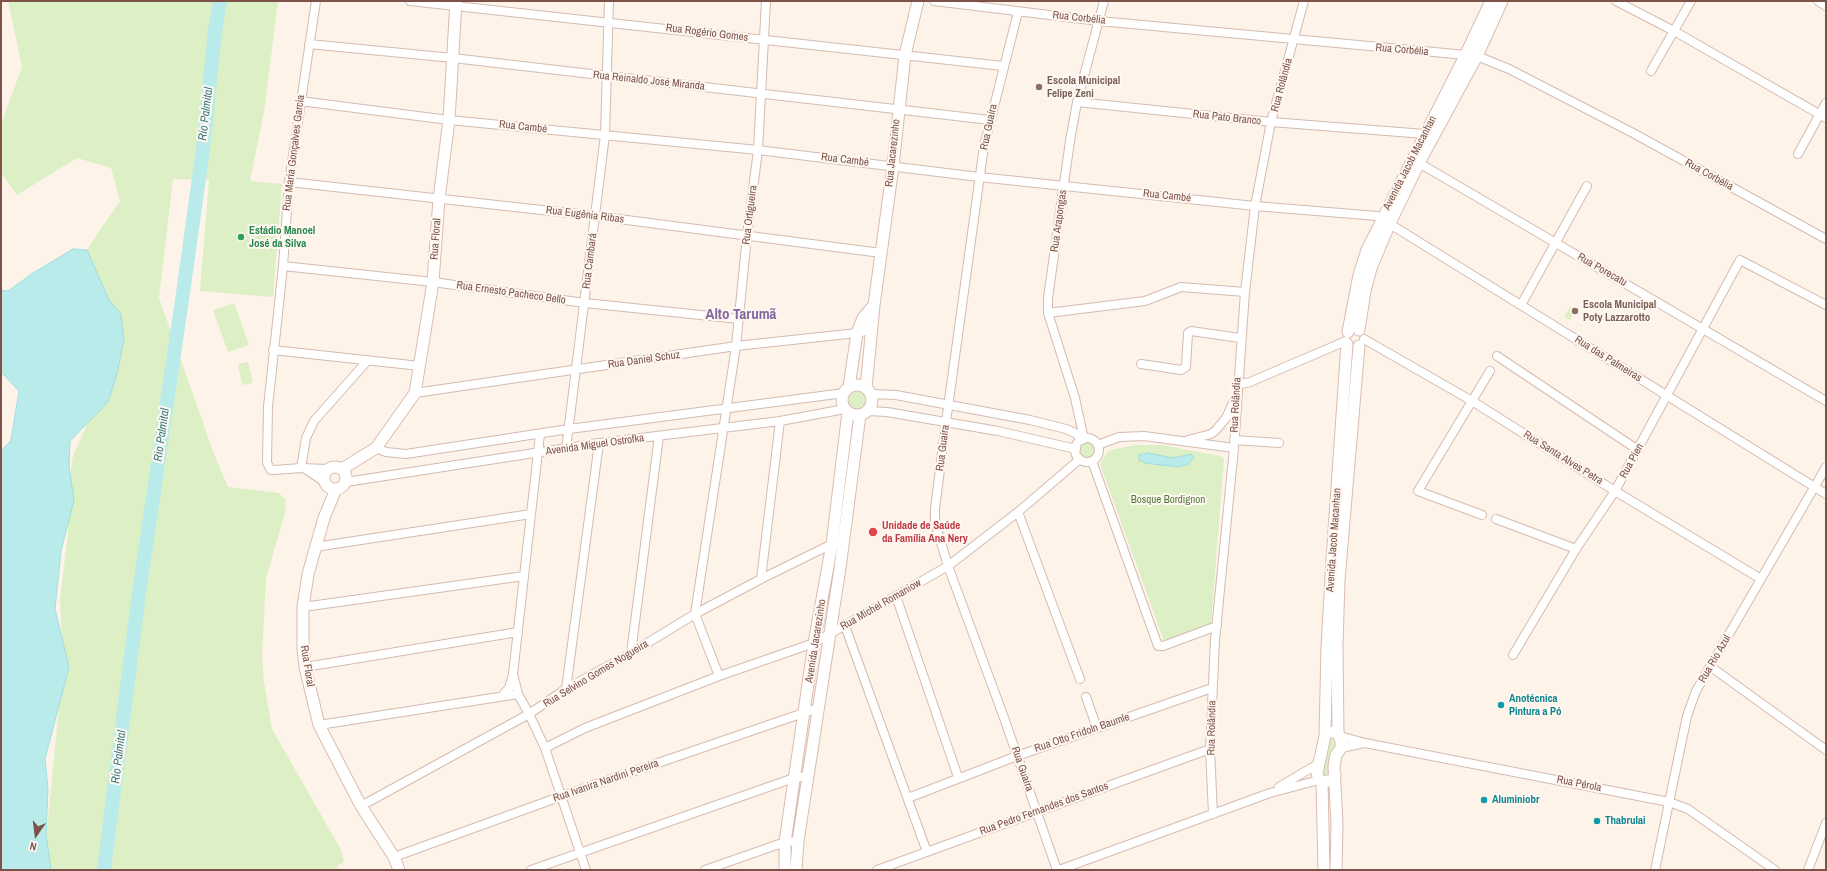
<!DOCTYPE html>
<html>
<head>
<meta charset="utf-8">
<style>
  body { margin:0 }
  #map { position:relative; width:1827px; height:871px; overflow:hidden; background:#fef3e9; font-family:"Archivo Narrow",sans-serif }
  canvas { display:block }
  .frame { position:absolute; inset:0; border:2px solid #7d5349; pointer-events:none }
  .north { position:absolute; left:16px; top:815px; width:40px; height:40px; -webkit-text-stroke:3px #fff8f2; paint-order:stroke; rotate:194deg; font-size:11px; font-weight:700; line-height:16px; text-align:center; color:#7d5349 }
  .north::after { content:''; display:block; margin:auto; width:14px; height:18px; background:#7d5349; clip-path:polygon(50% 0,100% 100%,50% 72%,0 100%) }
</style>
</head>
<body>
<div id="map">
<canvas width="1827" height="871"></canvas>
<div class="frame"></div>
<div class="north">N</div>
</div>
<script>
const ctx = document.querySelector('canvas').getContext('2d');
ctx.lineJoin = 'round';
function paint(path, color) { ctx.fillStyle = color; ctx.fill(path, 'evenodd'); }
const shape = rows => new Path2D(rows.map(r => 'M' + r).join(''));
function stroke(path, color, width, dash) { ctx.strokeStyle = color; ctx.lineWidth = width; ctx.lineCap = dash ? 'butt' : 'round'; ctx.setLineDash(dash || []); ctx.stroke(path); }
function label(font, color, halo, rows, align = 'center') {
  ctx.font = font + ' "Archivo Narrow",sans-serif'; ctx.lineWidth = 4; ctx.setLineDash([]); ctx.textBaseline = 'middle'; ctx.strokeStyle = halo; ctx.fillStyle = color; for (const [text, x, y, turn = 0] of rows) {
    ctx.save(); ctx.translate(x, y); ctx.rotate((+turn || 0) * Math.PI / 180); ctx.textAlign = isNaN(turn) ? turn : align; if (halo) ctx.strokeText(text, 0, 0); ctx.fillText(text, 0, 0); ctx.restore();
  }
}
paint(shape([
  [8,1,278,1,264,112,250,181,282,184,273,297,200,291,209,180,173,179,159,298,214,454,228,487,279,493,286,500,285,513,266,578,262,656,264,682,272,729,341,850,344,862,337,866,338,870,43,870,61,686,62,646,60,599,68,533,67,496,73,456,85,429,105,376,79,261,120,201,111,168,77,158,17,195,1,173,1,124,22,67],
  [234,303,249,345,228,352,213,310],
  [1570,307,1575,310,1570,320,1564,317],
  [248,362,253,383,242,385,238,364],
  '847 400a10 10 0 1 1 20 0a10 10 0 1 1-20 0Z',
  '1079 450a9 9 0 1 1 18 0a9 9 0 1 1-18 0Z',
  [1136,445,1162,445,1220,456,1224,459,1211,625,1164,641,1100,464,1106,454,1110,450],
  [1334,738,1337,740,1330,774,1327,776,1322,777,1323,765,1327,757,1328,743,1330,739]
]), '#dcefc5');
const water = shape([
  [73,249,87,250,109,300,121,314,124,339,117,374,108,402,70,441,69,466,74,500,61,551,55,609,69,667,45,759,48,789,46,835,51,870,1,870,1,451,11,440,19,391,1,372,1,290,8,291,33,273,73,249],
  [1148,453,1173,458,1191,454,1194,457,1189,464,1178,467,1145,463,1139,460,1139,455,1148,453]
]);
paint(water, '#baebeb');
stroke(water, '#9fdede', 1);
stroke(shape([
  [104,870,139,593,184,286,203,149,215,31,220,1]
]), '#baebeb', 14);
const street = shape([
  [316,1,289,182,283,266,268,407,267,463,271,470,274,470,301,468,328,469],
  [410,1,1003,66],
  [934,1,1099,21,1477,56,1509,69,1633,133,1826,239],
  [1616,1,1674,31,1826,118],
  [1818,1,1826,6],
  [1018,12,984,146,946,422,935,509,935,522,948,566,1003,715,1057,870],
  [309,44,453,58,990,120],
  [1651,71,1691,1],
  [300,101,449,120,758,150,979,177,1255,206,1377,216,1826,494],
  [1077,102,1271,122,1425,134],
  [1798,154,1826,103],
  [1419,163,1826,401],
  [289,182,596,216,881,253],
  [283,266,433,282,585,303,739,319],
  [1521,305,1587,186],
  [1048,313,1145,301,1181,287,1245,292],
  [1364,339,1472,401,1615,491,1761,579],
  [273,350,420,366],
  [1497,356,1638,450],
  [1141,364,1181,370,1186,367,1188,333,1191,331,1240,338],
  [1237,385,1250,382,1346,341],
  [415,393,736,346,857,333,865,331,872,327],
  [871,394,896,395,1030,420,1066,429,1075,433,1082,440],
  [867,411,887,412,998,431,1076,449],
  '1075 450a12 12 0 1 1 24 0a12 12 0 1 1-24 0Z',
  [1084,439,1075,398,1048,313,1048,298,1070,141,1077,102,1104,1],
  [1188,440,1211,434,1216,430,1226,418,1234,401],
  [1234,440,1279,443],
  [1098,445,1119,437,1144,436,1234,448],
  [376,448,386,452,406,454,569,429,844,393],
  [566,449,605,135,609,1],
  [1092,461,1158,646,1163,646,1217,626],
  [301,468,306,438,314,421,368,360],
  [305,469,325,482],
  [346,482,599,443,780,421,845,409],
  [1018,512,1080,679],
  [1482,515,1418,491,1490,371],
  [1496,519,1576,549],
  [315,547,531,514],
  [761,579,780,421],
  [896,596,958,777],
  [303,607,524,576],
  [845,626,927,852],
  [631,653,659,436],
  [1513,655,1576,549,1615,491,1740,260,1826,305],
  [305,667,518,632],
  [1711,667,1826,750],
  [513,674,518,694,529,714,545,748,586,870],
  [719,676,695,614,736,346,747,236,758,150,766,1],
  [566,689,599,443],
  [502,696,509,688,513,674,540,434],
  [1086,697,1097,728],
  [319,725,518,694],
  [1340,736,1365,743,1669,802,1688,809,1775,870],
  [545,748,585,728,719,676,814,643,948,566,1018,512,1080,459],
  [1341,748,1364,743],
  [1279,787,1318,764],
  [908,798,1017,756,1212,688],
  [361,806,529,714,566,689,631,653,695,614,761,579,832,544],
  [1213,814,1210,749,1215,640,1234,448,1245,292,1255,206,1271,122,1304,1],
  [394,857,562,796,818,708],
  [531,870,794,778,807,776],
  [705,870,785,842,798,841],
  [877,870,1210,749],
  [1059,870,1270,793,1319,780],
  [1655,870,1687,716,1696,691,1826,467],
  [1808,870,1826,823]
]);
const secondary = shape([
  [1359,330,1365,291,1371,268,1390,223,1419,163,1477,56,1502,1],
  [1348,332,1359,275,1367,250,1465,56,1491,1],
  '842 400a15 15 0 1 1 30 0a15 15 0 1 1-30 0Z',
  [849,387,857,333,863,318,874,305],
  [866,388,874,305,893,166,905,55,918,1],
  '324 478a11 11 0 1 1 22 0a11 11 0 1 1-22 0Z',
  [342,469,376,448,415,393,433,282,439,199,449,120,456,1],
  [336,489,324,518,308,574,303,607,303,648,305,667,319,725,361,806,394,857,399,870],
  [1333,732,1338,733,1341,741,1341,748,1336,755,1334,767,1337,823,1336,870],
  [1338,733,1337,645,1339,580,1359,346],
  [1335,775,1333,780,1322,782,1319,780,1317,773,1325,736,1327,647,1332,559,1347,344],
  [1322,782,1324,870],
  [785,870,785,842,814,643,832,544,848,412],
  [796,870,798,841,840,568,860,415]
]);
stroke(street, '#d5baaf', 10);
stroke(secondary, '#dbbbaf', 13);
stroke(street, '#fff', 8);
stroke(secondary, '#fff', 11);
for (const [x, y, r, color] of [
  [1039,87,4,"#8d6e63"],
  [241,237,4,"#2e9e5b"],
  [1575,311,4,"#8d6e63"],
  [873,532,5,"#e0444e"],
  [1501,705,4,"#0f9aa8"],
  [1484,800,4,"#0f9aa8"],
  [1597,821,4,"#0f9aa8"]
]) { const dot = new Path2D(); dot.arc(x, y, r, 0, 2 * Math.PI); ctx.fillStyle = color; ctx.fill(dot); stroke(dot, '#fff8f2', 1.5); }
label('11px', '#7d5349', '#fff8f2', [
  ["Rua Corbélia",1079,18,6],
  ["Rua Rogério Gomes",707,33,7],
  ["Rua Corbélia",1402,50,5],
  ["Rua Reinaldo José Miranda",649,81,6],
  ["Rua Rolândia",1282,85,-75],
  ["Rua Pato Branco",1227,118,6],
  ["Rua Cambé",523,127,6],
  ["Rua Guaíra",989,127,-78],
  ["Rua Maria Gonçalves Garcia",294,153,-83],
  ["Rua Jacarezinho",893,153,-84],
  ["Rua Cambé",845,160,7],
  ["Avenida Jacob Macanhan",1410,163,-63],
  ["Rua Corbélia",1709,175,29],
  ["Rua Cambé",1167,196,6],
  ["Rua Eugênia Ribas",585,215,7],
  ["Rua Ortigueira",750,215,-83],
  ["Rua Arapongas",1059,221,-82],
  ["Rua Floral",436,239,-86],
  ["Rua Cambará",590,261,-83],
  ["Rua Porecatu",1602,270,30],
  ["Rua Ernesto Pacheco Bello",511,293,8],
  ["Rua das Palmeiras",1608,359,32],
  ["Rua Daniel Schuz",644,360,-8],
  ["Rua Rolândia",1236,405,-87],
  ["Avenida Miguel Ostrofka",595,445,-8],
  ["Rua Guaíra",943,448,-83],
  ["Rua Santa Alves Petra",1563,458,32],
  ["Rua Píen",1632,461,-61],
  ["Avenida Jacob Macanhan",1334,540,-86],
  ["Rua Michel Romaniow",881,605,-30],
  ["Avenida Jacarezinho",816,641,-81],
  ["Rua Rio Azul",1715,659,-60],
  ["Rua Floral",307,666,81],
  ["Rua Selvino Gomes Nogueira",596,674,-31],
  ["Rua Rolândia",1212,728,-89],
  ["Rua Otto Fridoln Baumle",1082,733,-19],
  ["Rua Guaíra",1022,769,71],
  ["Rua Ivanira Nardini Pereira",606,781,-19],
  ["Rua Pérola",1579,784,11],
  ["Rua Pedro Fernandes dos Santos",1044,809,-20]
]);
label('bold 11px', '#785e54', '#fff8f2', [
  ["Escola Municipal",1047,81],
  ["Felipe Zeni",1047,94],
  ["Escola Municipal",1583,305],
  ["Poty Lazzarotto",1583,318]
], 'left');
label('bold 11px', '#27864d', '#fff8f2', [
  ["Estádio Manoel",249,231],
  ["José da Silva",249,244]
], 'left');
label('11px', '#55773a', '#fff8f2', [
  ["Bosque Bordignon",1168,500]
]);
label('bold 11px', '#be3a42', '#fff8f2', [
  ["Unidade de Saúde",882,526],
  ["da Família Ana Nery",882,539]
], 'left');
label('bold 11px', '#0d838f', '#fff8f2', [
  ["Anotécnica",1509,699],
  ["Pintura a Pó",1509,712],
  ["Aluminiobr",1492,800],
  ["Thabrulai",1605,821]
], 'left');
label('italic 12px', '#377b7b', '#fff8f2', [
  ["Rio Palmital",206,114,-83],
  ["Rio Palmital",162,435,-82],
  ["Rio Palmital",119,757,-83]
]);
label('bold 15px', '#8365a0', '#fff8f2', [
  ["Alto Tarumã",741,315]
]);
</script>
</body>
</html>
